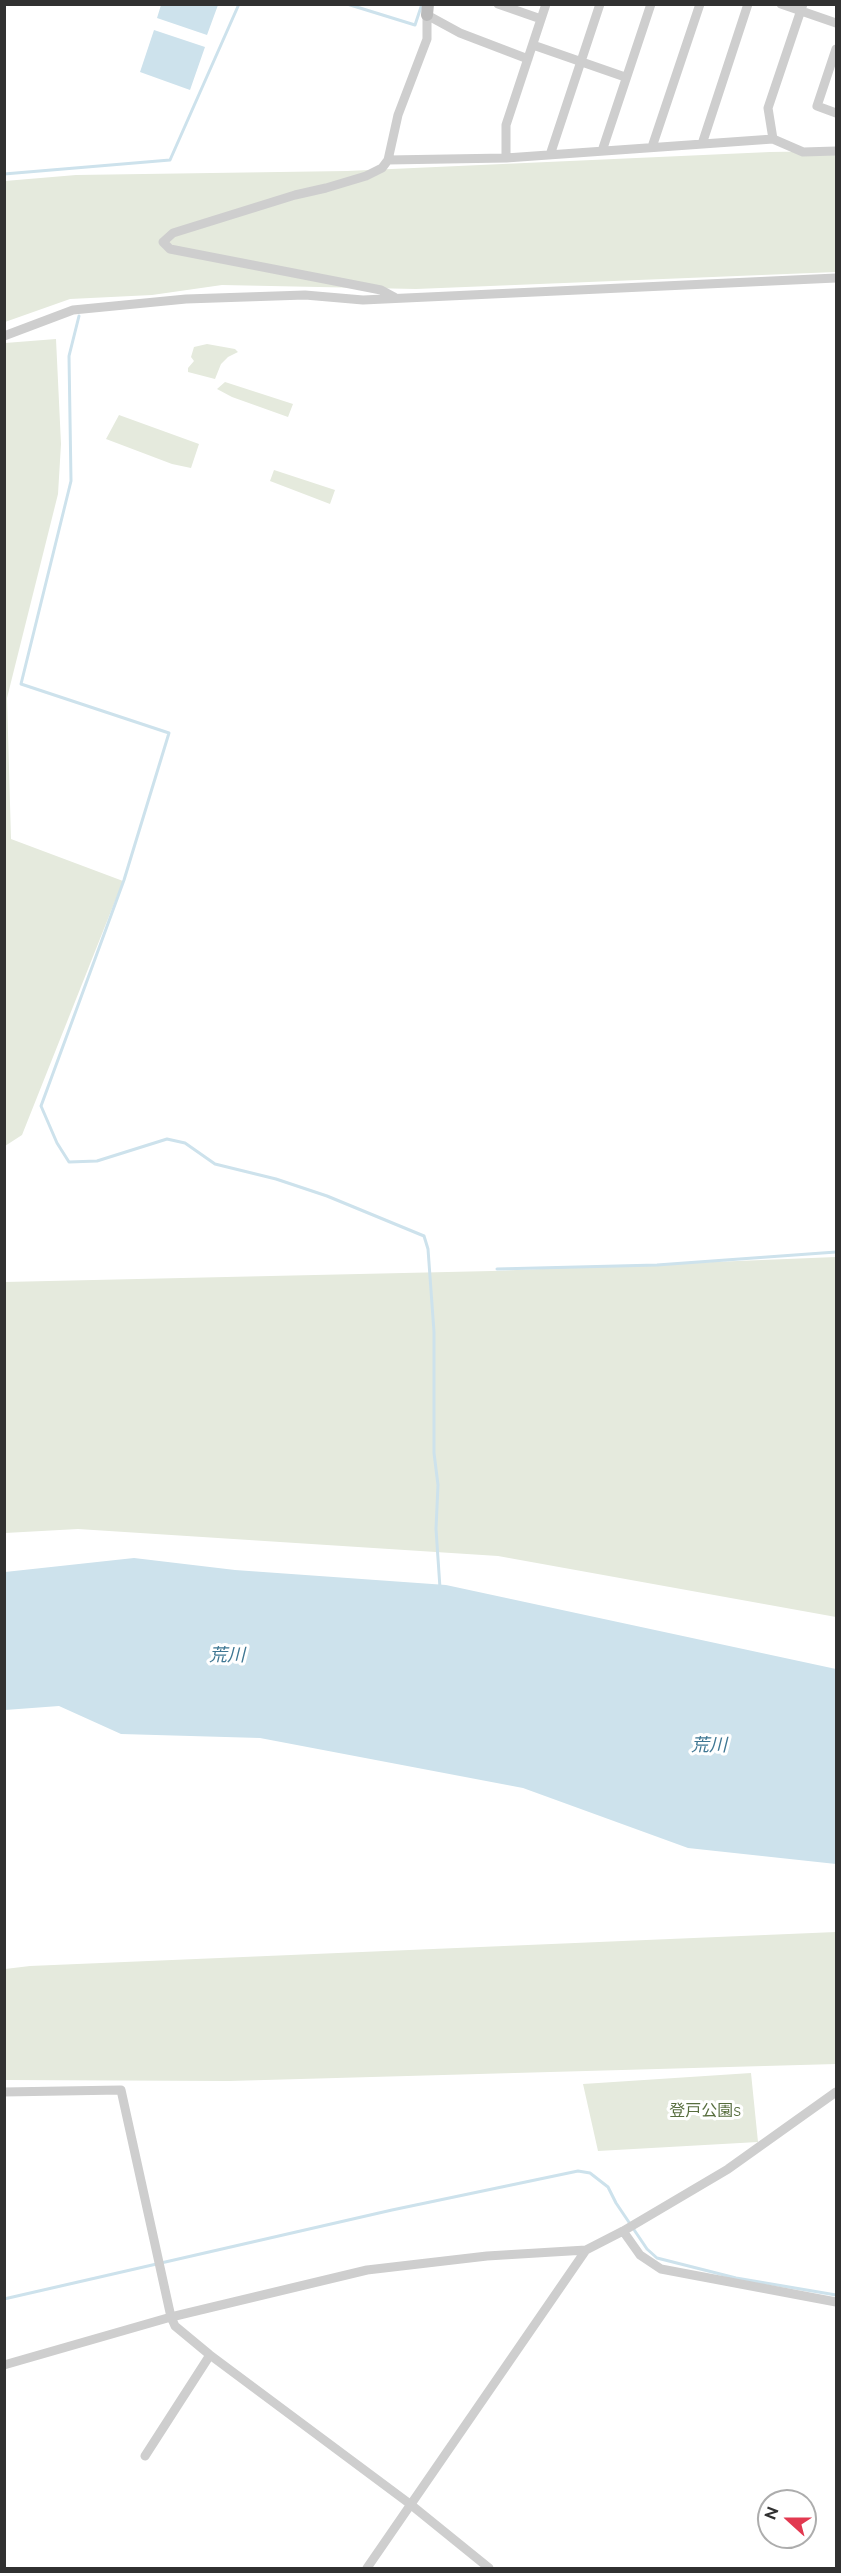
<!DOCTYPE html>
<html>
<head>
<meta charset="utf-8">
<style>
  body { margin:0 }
  #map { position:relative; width:841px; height:2573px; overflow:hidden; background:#fff; font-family:Raleway,sans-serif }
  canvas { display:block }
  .frame { position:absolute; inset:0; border:6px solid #313131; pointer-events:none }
  .north { position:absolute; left:757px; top:2489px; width:60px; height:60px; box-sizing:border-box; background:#fff; border:2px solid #adadad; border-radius:50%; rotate:291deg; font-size:16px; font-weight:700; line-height:24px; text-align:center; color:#313131 }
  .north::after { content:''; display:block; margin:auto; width:21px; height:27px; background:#e23950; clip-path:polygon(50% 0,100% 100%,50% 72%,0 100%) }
</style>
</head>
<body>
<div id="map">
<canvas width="841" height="2573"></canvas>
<div class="frame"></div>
<div class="north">N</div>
</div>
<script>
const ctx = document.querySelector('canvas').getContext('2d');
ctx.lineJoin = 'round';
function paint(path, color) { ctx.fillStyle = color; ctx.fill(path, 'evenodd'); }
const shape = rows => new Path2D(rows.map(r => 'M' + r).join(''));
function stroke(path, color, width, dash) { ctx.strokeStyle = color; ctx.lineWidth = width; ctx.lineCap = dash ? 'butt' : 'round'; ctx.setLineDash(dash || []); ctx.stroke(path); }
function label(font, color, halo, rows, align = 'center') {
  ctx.font = font + ' Raleway,"Noto Sans JP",sans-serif'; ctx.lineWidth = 6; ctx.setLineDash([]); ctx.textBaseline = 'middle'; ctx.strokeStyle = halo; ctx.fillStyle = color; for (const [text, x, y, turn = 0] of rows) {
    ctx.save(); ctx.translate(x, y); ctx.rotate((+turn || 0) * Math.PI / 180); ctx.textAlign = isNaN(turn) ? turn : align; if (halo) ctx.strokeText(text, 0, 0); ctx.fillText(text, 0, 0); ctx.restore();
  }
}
paint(shape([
  [836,151,836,272,416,289,222,285,152,295,70,299,5,322,5,181,76,175,347,171,770,152],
  [56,339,61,444,58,494,7,698,11,839,123,881,22,1135,5,1146,5,343],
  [207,344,235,349,238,352,228,357,221,364,215,379,188,372,188,368,194,361,191,357,194,347],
  [225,382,293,404,288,417,232,397,217,389],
  [119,415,199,444,191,468,172,464,106,439],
  [274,470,335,490,330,504,270,481],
  [836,1257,836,1617,498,1556,78,1529,5,1533,5,1282,492,1271],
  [836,1932,836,2064,229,2081,5,2080,5,1969,30,1966],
  [751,2073,758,2142,598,2151,583,2084]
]), '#e5eadd');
paint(shape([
  [161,5,161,4,218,5,207,35,157,18],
  [154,30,205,47,190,90,140,72],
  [134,1558,235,1570,446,1585,836,1669,836,1864,688,1848,523,1788,260,1738,121,1734,59,1706,5,1710,5,1572]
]), '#cde2ec');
stroke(shape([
  [347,4,415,25,422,4],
  [4,174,170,160,239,4],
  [79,316,69,356,71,481,21,684,169,733,124,880,41,1106,57,1143,69,1162,97,1161,167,1139,185,1143,215,1164,276,1179,327,1196,424,1236,428,1249,434,1332,434,1453,438,1485,436,1529,440,1588],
  [497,1269,657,1265,836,1252],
  [4,2299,392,2210,578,2171,590,2173,608,2187,616,2203,647,2249,657,2258,736,2278,836,2295]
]), '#cde2ec', 3);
stroke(shape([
  [498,4,541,19],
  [781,4,836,23],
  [427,15,460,33,528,59],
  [533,45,625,77],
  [836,49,817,106,836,113],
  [773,139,768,108,803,4],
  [702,144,748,4],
  [652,147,700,4],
  [602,151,651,4],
  [550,155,600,4],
  [506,158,506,125,546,4],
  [388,160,506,158,773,139,803,152,836,151],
  [394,297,381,290,170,249,163,242,173,233,295,195,326,188,366,176,382,168,388,160,398,115,427,39,427,15],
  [4,336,73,310,186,299,305,295,363,300,836,278],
  [4,2092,121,2090,171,2317,175,2326,210,2355,410,2504,489,2568],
  [623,2231,640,2255,661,2269,836,2302],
  [4,2365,171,2317,367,2270,487,2256,586,2250,623,2231,728,2169,836,2092],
  [145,2456,210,2355],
  [367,2568,586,2250]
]), '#cecece', 9);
stroke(shape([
  [427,15,428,4]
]), '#bbb', 12);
label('16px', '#576d3e', '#fff', [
  ["登戸公園s",705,2111]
]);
label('italic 18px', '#3f7793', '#fff', [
  ["荒川",227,1656],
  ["荒川",709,1746]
]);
</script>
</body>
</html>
